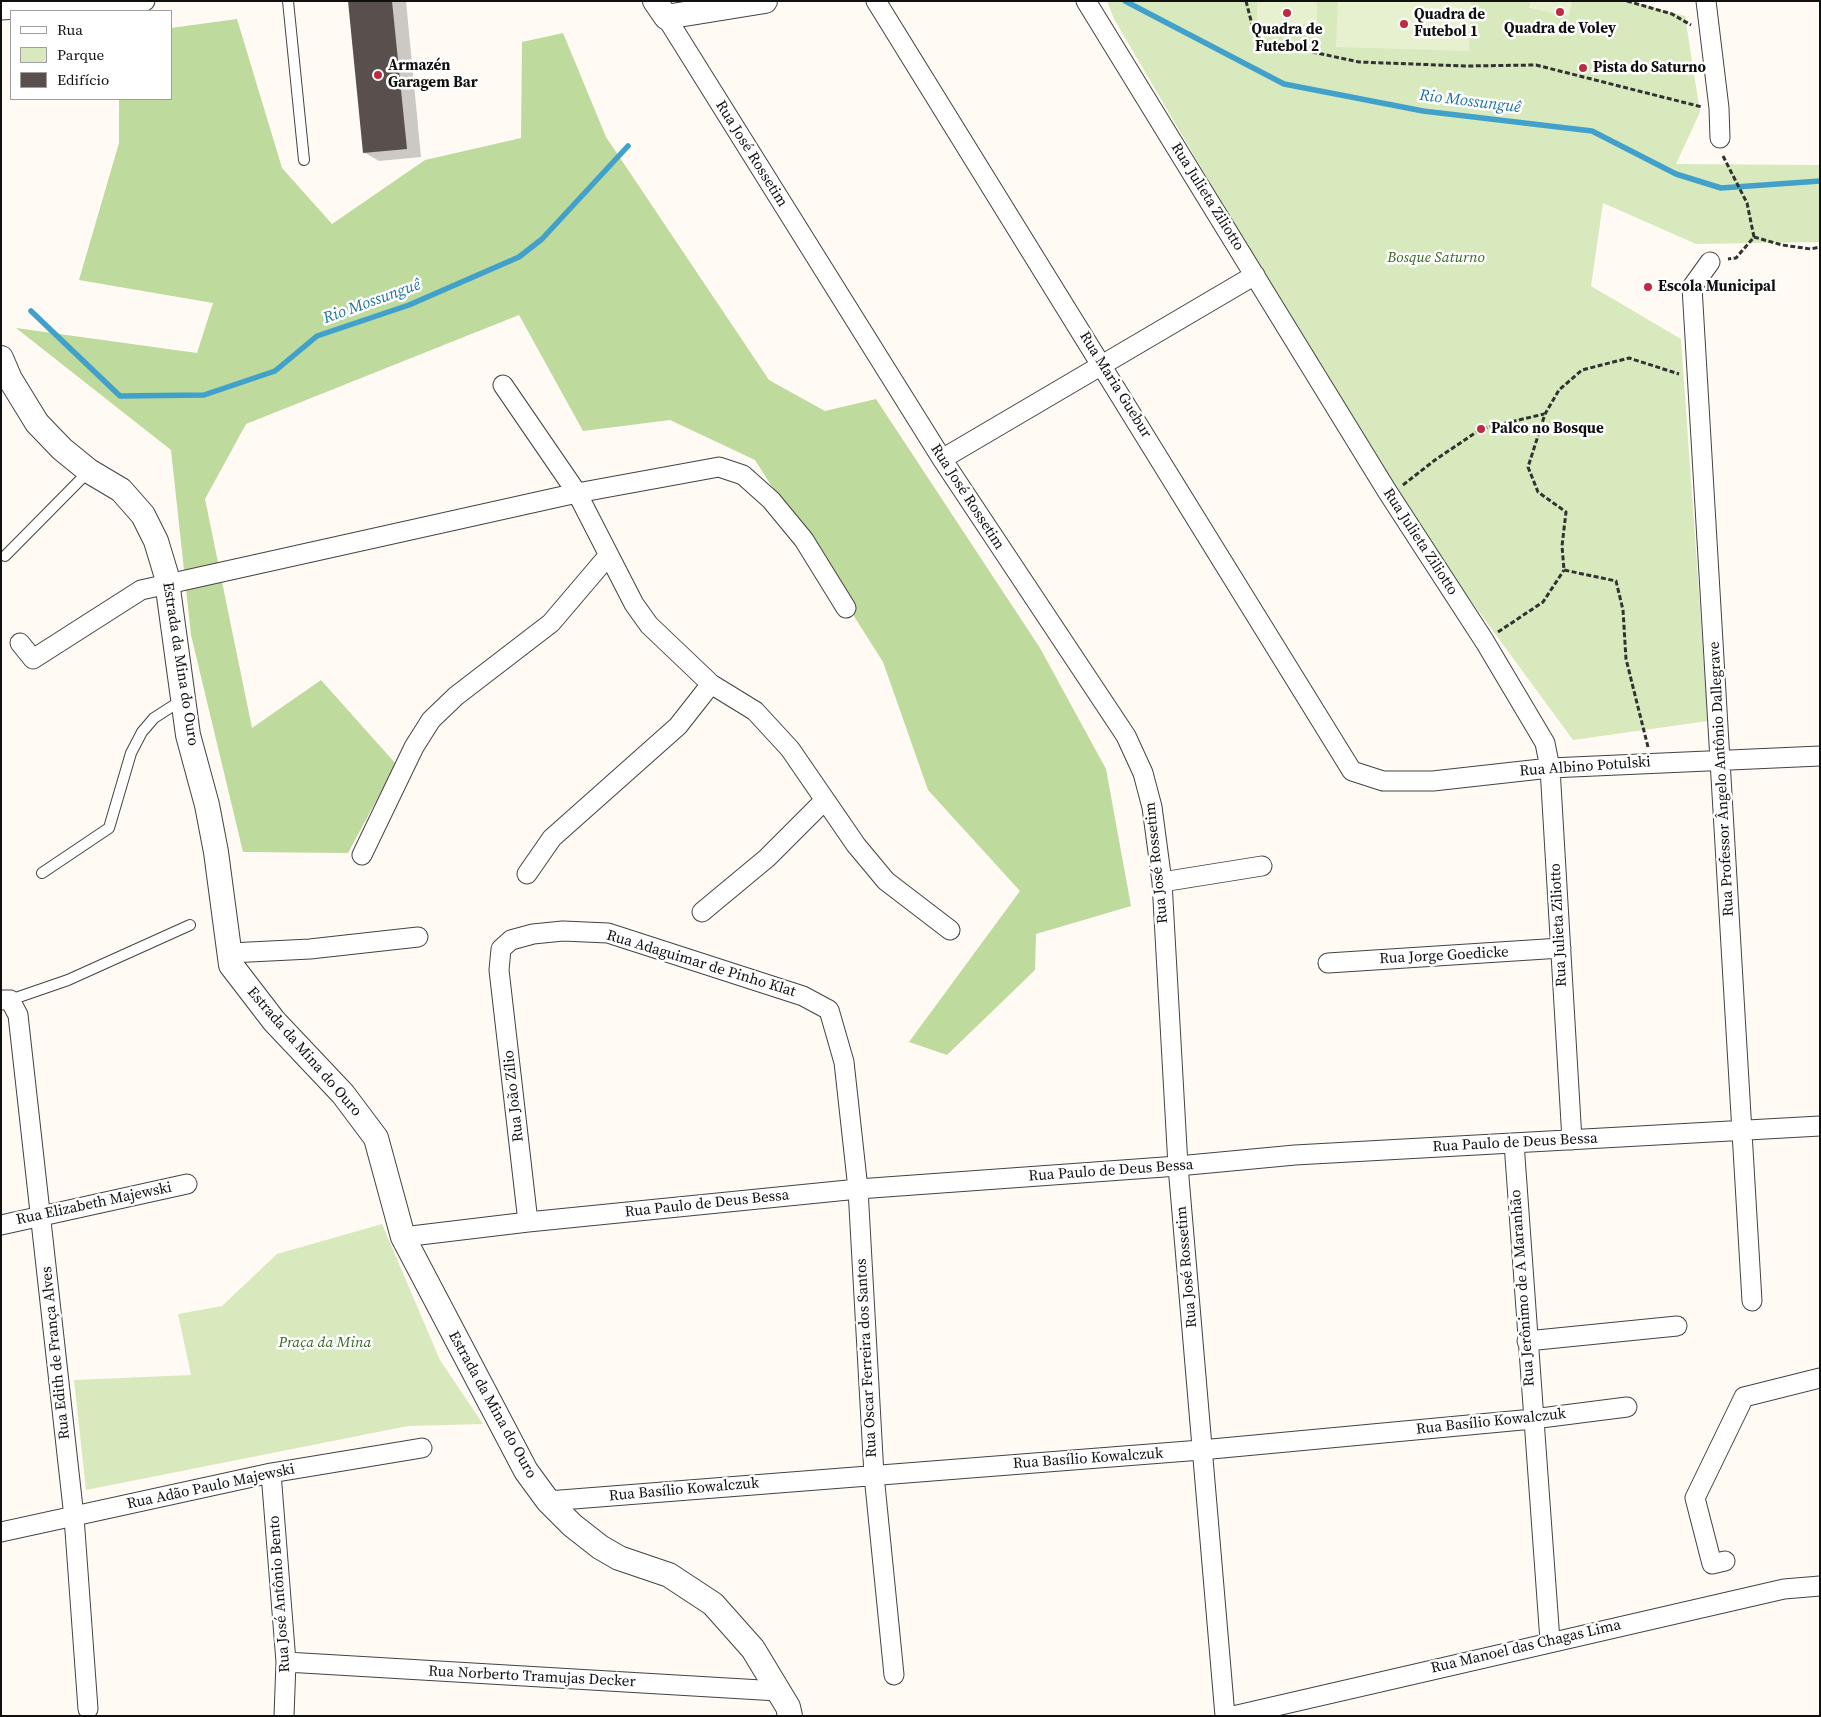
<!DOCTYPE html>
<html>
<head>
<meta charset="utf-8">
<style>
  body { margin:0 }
  #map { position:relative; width:1821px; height:1717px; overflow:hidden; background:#fffbf4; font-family:"Source Serif 4",serif }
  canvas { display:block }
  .frame { position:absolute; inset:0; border:2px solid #101010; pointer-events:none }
  .legend { position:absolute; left:10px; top:10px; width:162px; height:90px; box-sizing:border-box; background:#fff; border:1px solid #9f9f9f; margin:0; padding:6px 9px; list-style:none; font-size:15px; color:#101010 }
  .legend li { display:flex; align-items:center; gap:10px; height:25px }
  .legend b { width:25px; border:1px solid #9f9f9f }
</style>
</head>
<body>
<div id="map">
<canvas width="1821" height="1717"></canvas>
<div class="frame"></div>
<ul class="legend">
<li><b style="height:6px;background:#fff"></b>Rua</li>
<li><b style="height:14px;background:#d8e9bd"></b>Parque</li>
<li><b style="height:14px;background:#59504d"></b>Edifício</li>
</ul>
</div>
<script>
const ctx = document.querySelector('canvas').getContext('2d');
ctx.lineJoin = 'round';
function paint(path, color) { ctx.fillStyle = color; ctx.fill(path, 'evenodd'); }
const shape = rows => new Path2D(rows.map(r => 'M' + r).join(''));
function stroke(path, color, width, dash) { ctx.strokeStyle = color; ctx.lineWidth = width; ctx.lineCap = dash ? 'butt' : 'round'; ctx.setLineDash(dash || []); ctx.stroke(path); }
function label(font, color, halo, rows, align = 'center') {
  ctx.font = font + ' "Source Serif 4",serif'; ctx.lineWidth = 5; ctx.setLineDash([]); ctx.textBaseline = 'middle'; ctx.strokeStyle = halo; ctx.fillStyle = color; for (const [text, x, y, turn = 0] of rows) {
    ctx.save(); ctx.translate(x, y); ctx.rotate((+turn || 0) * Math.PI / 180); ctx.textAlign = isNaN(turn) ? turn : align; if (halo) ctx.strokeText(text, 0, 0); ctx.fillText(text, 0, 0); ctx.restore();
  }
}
paint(shape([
  [1107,1,1629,1,1685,16,1700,112,1676,164,1820,165,1820,242,1696,244,1603,203,1591,286,1681,339,1708,721,1573,740,1392,493,1114,19],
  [382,1224,440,1360,483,1424,408,1426,86,1490,74,1380,191,1375,178,1314,222,1306,277,1254]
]), '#d8e9bd');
paint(shape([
  [237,19,282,168,332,224,425,160,521,138,522,42,563,33,606,137,769,380,825,411,876,399,1040,648,1106,769,1131,906,1036,934,1035,970,947,1055,909,1042,1020,891,928,790,883,662,755,460,670,420,583,431,519,315,246,424,205,499,252,728,321,680,396,764,348,853,243,852,191,635,171,450,16,328,197,353,213,303,79,280,119,143,119,99,171,99,171,28]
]), '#beda9c');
paint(shape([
  [1257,1,1317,1,1317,24,1257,25],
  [1338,1,1471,1,1469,51,1336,47],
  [1531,1,1572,1,1569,16,1529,8]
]), '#e8f1cf');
paint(shape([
  [349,1,406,1,421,157,379,161,365,153]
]), '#0003');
stroke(shape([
  [1125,1,1284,84,1423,111,1592,131,1676,174,1721,188,1820,181],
  [31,311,120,396,204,395,275,371,317,336,409,305,519,257,542,239,628,146]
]), '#41a1cb', 5.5);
paint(shape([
  [348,1,392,1,407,149,363,153]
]), '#59504d');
const service = shape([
  [288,1,304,160],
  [5,556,89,471],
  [42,873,109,828,131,753,142,732,154,718,182,700],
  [10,1000,68,980,190,925]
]);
const minor = shape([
  [876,1,1352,771,1383,781,1433,781,1550,768,1820,756],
  [1086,1,1387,491,1485,642,1545,743,1550,768,1572,1140],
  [1706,1,1719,108,1720,138],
  [1,10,145,1],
  [666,17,942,459,1126,736,1143,773,1152,807,1162,882,1178,1166,1225,1716],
  [1710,262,1692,287,1752,1301],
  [503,385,577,493,634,604,649,625,711,684,755,711,790,749,856,845,886,881,950,930],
  [942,459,1255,275],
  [20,643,33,659,141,590,577,493,719,467,743,475,771,500,804,540,846,608],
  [362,855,414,747,431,720,456,696,551,623,608,556],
  [527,874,552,838,678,726,711,684],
  [1162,882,1262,866],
  [702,912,767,858,824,801],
  [230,953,310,949,418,937],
  [1328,963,1561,948],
  [1,1000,10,1000,18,1015,74,1517,88,1709],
  [1514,1143,1550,1641],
  [528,1222,499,970,501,949,511,940,533,934,563,931,608,933,803,996,829,1010,844,1062,858,1189,874,1475,894,1675],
  [1,1225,187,1184],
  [403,1237,528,1222,858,1189,1178,1166,1295,1155,1820,1126],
  [1527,1341,1677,1326],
  [271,1473,286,1662,284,1716],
  [548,1501,1201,1450,1533,1419,1627,1407],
  [1,1532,271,1473,422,1448],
  [1725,1561,1712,1564,1695,1498,1744,1397,1820,1378],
  [286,1662,778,1691],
  [1233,1716,1784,1589,1820,1586]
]);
const tertiary = shape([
  [655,1,666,17,765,1],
  [1,358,10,379,37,423,62,449,89,471,121,490,143,515,156,541,166,574,188,735,207,805,216,852,231,965,274,1021,343,1094,376,1138,403,1237,526,1471,548,1501,572,1525,600,1547,619,1558,669,1575,713,1604,753,1649,788,1707,790,1716]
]);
stroke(service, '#434343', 12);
stroke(minor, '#434343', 21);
stroke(tertiary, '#434343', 26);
stroke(shape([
  [1246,1,1256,40,1359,62,1465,66,1536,65,1702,107],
  [1627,1,1672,14,1691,25],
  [1723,156,1747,203,1754,237,1736,258,1728,259],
  [1754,237,1782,245,1811,249,1820,247],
  [1403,485,1435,460,1481,429,1544,414],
  [1498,632,1543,602,1564,570],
  [1648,747,1626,659,1623,610,1616,581,1564,570,1562,546,1566,512,1538,492,1528,467,1545,414,1559,390,1582,370,1629,358,1679,374]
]), '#323232', 3, [5, 2.5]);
stroke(service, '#fff', 10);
stroke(minor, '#fff', 19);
stroke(tertiary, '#fff', 24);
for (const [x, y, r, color] of [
  [1560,12,5,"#be2a3f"],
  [1287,13,5,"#be2a3f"],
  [1404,24,5,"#be2a3f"],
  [1583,68,5,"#be2a3f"],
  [378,75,5,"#be2a3f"],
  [1648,287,5,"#be2a3f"],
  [1481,429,5,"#be2a3f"]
]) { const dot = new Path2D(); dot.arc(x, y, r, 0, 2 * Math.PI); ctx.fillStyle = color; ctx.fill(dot); stroke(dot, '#fff', 2); }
label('bold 15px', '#101010', '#fff', [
  ["Quadra de",1414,15],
  ["Futebol 1",1414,32],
  ["Quadra de Voley",1560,29,"center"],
  ["Quadra de",1287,30,"center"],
  ["Futebol 2",1287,47,"center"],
  ["Armazén",388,66],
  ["Garagem Bar",388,83],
  ["Pista do Saturno",1593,68],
  ["Escola Municipal",1658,287],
  ["Palco no Bosque",1491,429]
], 'left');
label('15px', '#101010', '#fff', [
  ["Rua José Rossetim",751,154,58],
  ["Rua Julieta Ziliotto",1207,197,58],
  ["Rua Maria Guebur",1115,385,58],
  ["Rua José Rossetim",967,497,57],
  ["Rua Julieta Ziliotto",1420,542,57],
  ["Estrada da Mina do Ouro",180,664,81],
  ["Rua Albino Potulski",1585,767,-4],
  ["Rua Professor Ângelo Antônio Dallegrave",1722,779,-93],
  ["Rua José Rossetim",1157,863,-96],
  ["Rua Julieta Ziliotto",1559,925,-93],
  ["Rua Jorge Goedicke",1444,956,-3],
  ["Rua Adaguimar de Pinho Klat",701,964,17],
  ["Estrada da Mina do Ouro",304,1052,49],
  ["Rua João Zílio",514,1096,-96],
  ["Rua Paulo de Deus Bessa",1515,1143,-3],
  ["Rua Paulo de Deus Bessa",1111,1171,-4],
  ["Rua Elizabeth Majewski",94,1204,-12],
  ["Rua Paulo de Deus Bessa",707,1204,-6],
  ["Rua José Rossetim",1187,1267,-95],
  ["Rua Jerônimo de A Maranhão",1523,1288,-94],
  ["Rua Edith de França Alves",56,1353,-96],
  ["Rua Oscar Ferreira dos Santos",867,1358,-93],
  ["Estrada da Mina do Ouro",492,1405,61],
  ["Rua Basílio Kowalczuk",1491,1422,-6],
  ["Rua Basílio Kowalczuk",1088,1459,-4],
  ["Rua Adão Paulo Majewski",211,1487,-12],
  ["Rua Basílio Kowalczuk",684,1490,-5],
  ["Rua José Antônio Bento",280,1594,-94],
  ["Rua Manoel das Chagas Lima",1526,1647,-13],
  ["Rua Norberto Tramujas Decker",532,1677,3]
]);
label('italic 15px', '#366821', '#fff', [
  ["Bosque Saturno",1436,258],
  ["Praça da Mina",325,1343]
]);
label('italic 16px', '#1b73a1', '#fff', [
  ["Rio Mossunguê",1470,102,7],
  ["Rio Mossunguê",372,302,-20]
]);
</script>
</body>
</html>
